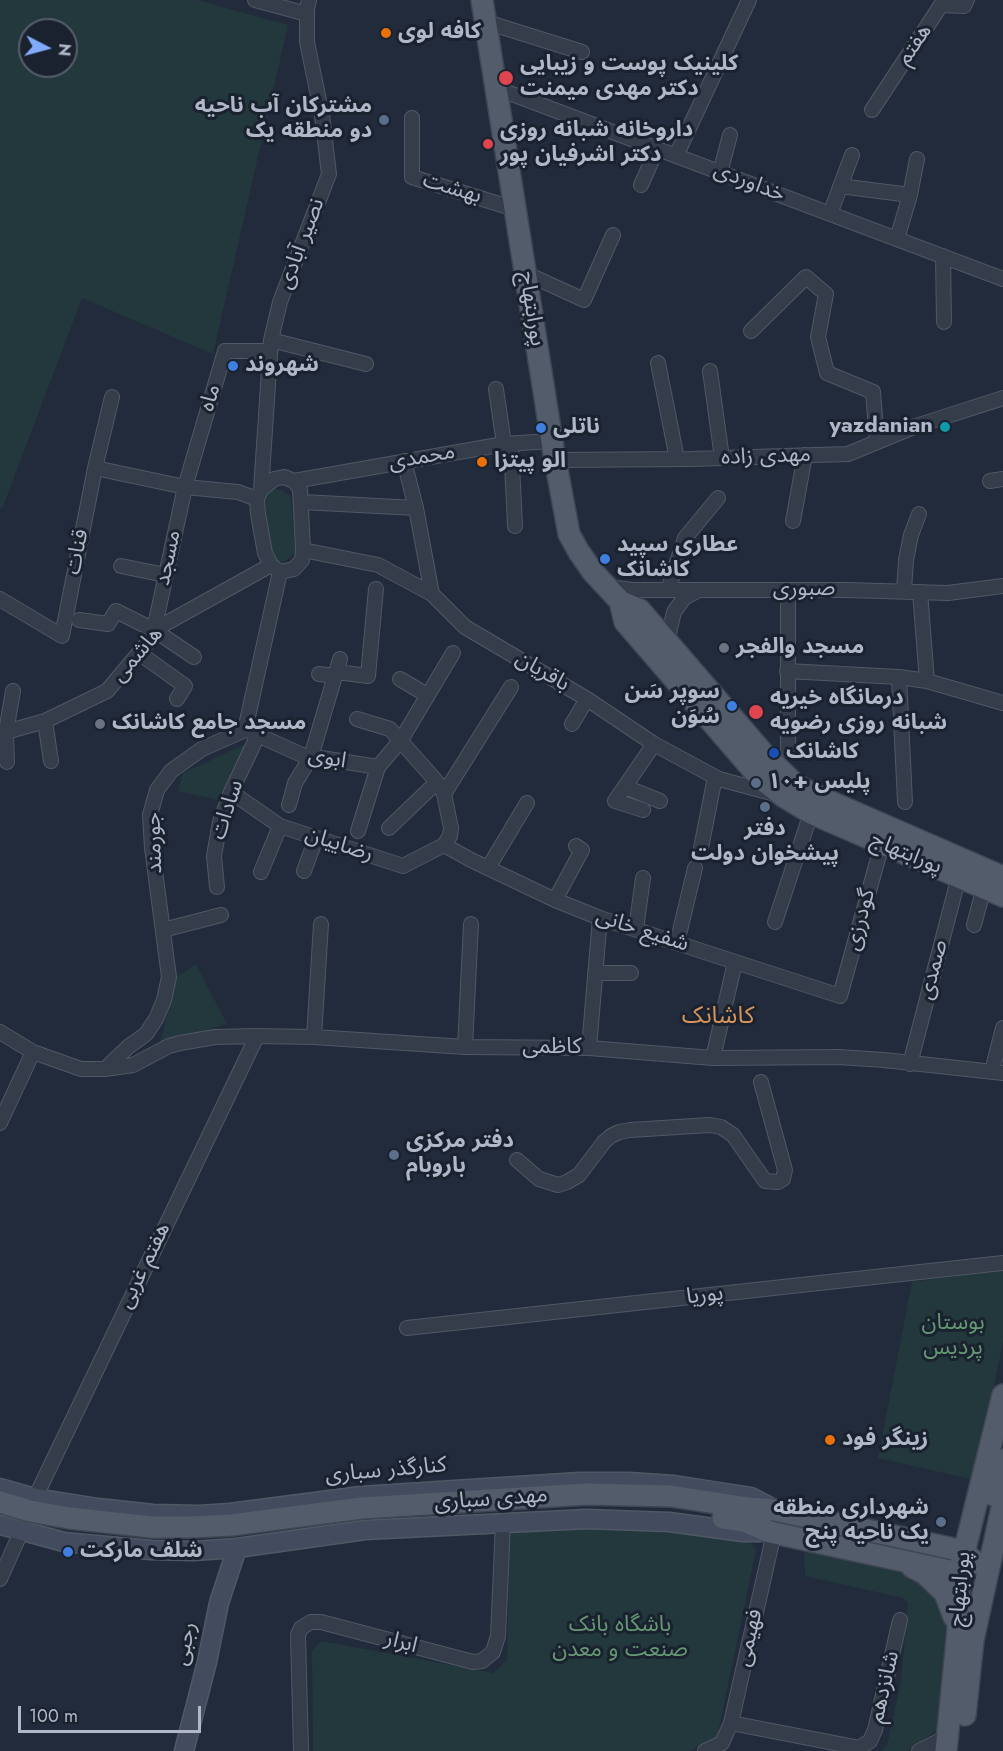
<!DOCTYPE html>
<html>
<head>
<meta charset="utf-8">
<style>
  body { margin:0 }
  #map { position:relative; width:1003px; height:1751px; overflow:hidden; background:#212b3b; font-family:Jost,sans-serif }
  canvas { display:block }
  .north { position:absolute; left:18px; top:18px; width:60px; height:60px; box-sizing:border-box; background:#1a2230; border:2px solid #565e6c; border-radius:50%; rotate:96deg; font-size:16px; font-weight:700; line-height:24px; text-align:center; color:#b0b8c7 }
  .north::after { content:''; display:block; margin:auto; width:21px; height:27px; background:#81abfb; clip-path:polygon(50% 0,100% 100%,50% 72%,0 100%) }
  .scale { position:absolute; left:18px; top:1706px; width:183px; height:27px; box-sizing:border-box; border:3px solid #b0b8c7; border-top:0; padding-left:8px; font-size:18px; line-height:21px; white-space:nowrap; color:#b0b8c7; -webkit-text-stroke:4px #1a2230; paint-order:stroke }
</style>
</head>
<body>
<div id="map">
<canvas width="1003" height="1751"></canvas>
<div class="north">N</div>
<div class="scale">100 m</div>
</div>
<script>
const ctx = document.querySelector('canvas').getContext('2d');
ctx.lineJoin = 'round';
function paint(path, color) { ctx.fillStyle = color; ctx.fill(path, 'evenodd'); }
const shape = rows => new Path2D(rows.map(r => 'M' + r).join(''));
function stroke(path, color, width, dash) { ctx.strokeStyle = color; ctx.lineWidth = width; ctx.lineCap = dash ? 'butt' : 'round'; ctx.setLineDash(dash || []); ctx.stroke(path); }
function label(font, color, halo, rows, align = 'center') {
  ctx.font = font + ' Jost,"Noto Sans Arabic",sans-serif'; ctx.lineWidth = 6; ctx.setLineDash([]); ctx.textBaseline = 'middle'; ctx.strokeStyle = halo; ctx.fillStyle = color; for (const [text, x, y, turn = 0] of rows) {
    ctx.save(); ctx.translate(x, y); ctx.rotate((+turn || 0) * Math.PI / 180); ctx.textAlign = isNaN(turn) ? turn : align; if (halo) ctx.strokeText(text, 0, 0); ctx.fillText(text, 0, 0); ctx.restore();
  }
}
paint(shape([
  [0,0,197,0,288,25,213,354,82,298,2,509,0,508],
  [30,30,66,30,66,66,30,66],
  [273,489,282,490,290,496,292,509,295,553,284,562,277,561,273,555,266,521,266,496],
  [246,744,222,801,178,791,183,773],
  [196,964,227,1024,160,1043,177,977],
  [1003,1270,1003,1341,975,1480,878,1458,912,1282],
  [619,1525,750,1542,756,1550,717,1738,689,1751,313,1751,312,1651,321,1641,493,1673,507,1660,510,1528],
  [804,1550,910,1575,935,1587,948,1624,938,1729,907,1751,881,1751,887,1746,901,1681,908,1603,903,1598,805,1576]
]), '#23383c');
const minor = shape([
  [255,0,307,14],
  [486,22,582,52],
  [496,88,1003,279],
  [872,110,941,5,964,6,967,0],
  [412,118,412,177,515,209],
  [676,156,749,0],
  [720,173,730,135],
  [641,185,657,149],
  [840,186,910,195],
  [830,214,852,155],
  [897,239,910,195,917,159],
  [943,256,944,322],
  [525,273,584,300,613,235],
  [751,331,806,277,826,294,818,337,827,373,873,392,877,442],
  [271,340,366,364],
  [658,363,677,459],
  [710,371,722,458],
  [496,389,504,444],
  [511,444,515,526],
  [555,460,690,459,848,454,916,426,1003,398],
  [404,461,416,508,432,594],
  [95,468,112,397],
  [284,477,294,481,300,489,303,550,302,560,294,569,280,572,271,565,265,553,258,514,257,499,261,490,274,479,284,477],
  [294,481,504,444,551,441],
  [990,481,1003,479],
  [261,490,271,340,280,302,329,174,322,115,307,42,307,9,309,0],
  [302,502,416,508],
  [793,521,805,455],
  [303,550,378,565,432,594,465,627,587,699,654,744,719,779,775,794],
  [121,566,165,575],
  [607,587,633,590,846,590,948,593,1003,586],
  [668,590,685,538,718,498],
  [904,591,906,560,911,535,919,514],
  [920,592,927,681],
  [0,599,62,636,95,468,185,487,238,492,257,499],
  [79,620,108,624,116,611,154,630,194,657],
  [154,630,185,487,225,351,269,351],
  [670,645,669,633,674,612,684,598,699,590],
  [139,653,185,686,177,699],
  [787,671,899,677,927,681,1003,703],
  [337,672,368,676,376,589],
  [319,674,336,676],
  [899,677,905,802],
  [400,679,427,695],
  [357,719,390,729,437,782,444,794,451,828,450,836,444,845],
  [45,721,51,761],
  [572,724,587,699],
  [0,731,6,732,45,721,107,691,149,641,154,630,271,565],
  [251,732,302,755,378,767],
  [788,750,788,590],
  [7,762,6,732,13,691],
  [625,787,660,801],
  [231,792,280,826,403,866,444,845,471,860,555,900,600,918,840,996,882,844],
  [444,794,511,687],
  [289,805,295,783,311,757,340,659],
  [643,810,615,801,654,744],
  [389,828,437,782],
  [358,831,378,767,401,740,453,653],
  [701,848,715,777],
  [488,868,527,803],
  [304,871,316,838],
  [261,872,280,826],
  [217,887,214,856,220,822,231,792,258,735],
  [555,900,582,850,576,846],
  [775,922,811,813],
  [974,925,984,887],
  [636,929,643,878],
  [163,930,221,915],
  [677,943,695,868],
  [595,973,631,973],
  [0,1032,33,1052,81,1069,105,1069,133,1065,169,1046,180,1043,215,1037,257,1036,314,1037,465,1047,589,1048,713,1058,839,1057,884,1060,1003,1073],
  [314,1037,321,924],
  [465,1047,471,924],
  [589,1048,600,918],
  [713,1058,735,962],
  [910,1064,959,876],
  [105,1069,128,1047,146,1034,156,1019,164,1000,169,977,152,848,150,815,157,790,171,771,202,749,245,730,280,572],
  [992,1071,1003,1028],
  [0,1123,33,1052],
  [517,1160,539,1179,558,1185,567,1182,579,1175,604,1142,611,1136,619,1132,630,1130,710,1125,721,1127,733,1135,765,1181,778,1182,783,1179,785,1170,761,1082],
  [407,1328,1003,1263],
  [35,1498,257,1036],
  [0,1579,21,1532],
  [731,1723,860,1748],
  [301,1751,298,1635,301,1628,311,1622,321,1622,473,1662,482,1661,493,1652,498,1636,503,1523],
  [705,1751,722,1743,731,1723,774,1533],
  [854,1751,870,1741,875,1730,900,1620],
  [919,1751,948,1736]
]);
const secondary = shape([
  [0,1488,35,1498,98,1508,153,1514,199,1515,230,1513,361,1496,580,1482,629,1482,674,1485,751,1497,774,1509],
  [0,1525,64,1542,151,1550,193,1551,237,1548,365,1530,587,1519,669,1522,743,1532,767,1532],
  [184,1751,207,1662,219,1603,237,1548]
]);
const primary = shape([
  [482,0,553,448,569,534,579,552,593,572,620,601,640,610,764,754,795,784,817,796,1003,877],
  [620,601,625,622,759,777,783,796,811,813,1003,896],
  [993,1495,1003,1460],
  [0,1502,30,1511,69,1518,152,1527,192,1527,231,1525,362,1508,586,1494,671,1496,748,1508,775,1510,963,1551,976,1563],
  [723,1518,744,1521,770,1532,959,1573],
  [912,1567,924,1573,945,1593,954,1617],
  [965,1715,973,1640,1003,1503],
  [946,1751,958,1630,959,1573,1003,1395]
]);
stroke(minor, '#505866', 16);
stroke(secondary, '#505866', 21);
stroke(primary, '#3e4654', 24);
stroke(minor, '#353d4b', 14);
stroke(secondary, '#434c5e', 18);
stroke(primary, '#535c6b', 21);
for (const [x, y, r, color] of [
  [386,33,6,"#e8710a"],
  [506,78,8,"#e0444e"],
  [384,120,6,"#5c6f8a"],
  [488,144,6,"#e0444e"],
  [233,366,6,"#3f7fe0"],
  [945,427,6,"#0f9aa8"],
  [541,428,6,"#3f7fe0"],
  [482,462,6,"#e8710a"],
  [605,559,6,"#3f7fe0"],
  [724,648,6,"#6b7280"],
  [732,706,6,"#3f7fe0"],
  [756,712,8,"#e0444e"],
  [100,724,6,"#6b7280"],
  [774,753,6,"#1a4fb4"],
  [756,783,6,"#5c6f8a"],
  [765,807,6,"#5c6f8a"],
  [394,1155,6,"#5c6f8a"],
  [830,1440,6,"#e8710a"],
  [941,1522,6,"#5c6f8a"],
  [68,1552,6,"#3f7fe0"]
]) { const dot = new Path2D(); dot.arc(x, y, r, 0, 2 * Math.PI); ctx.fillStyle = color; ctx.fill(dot); stroke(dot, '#1a2230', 2); }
label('bold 22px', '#b0b8c7', '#1a2230', [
  ["کافه لوی",398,33],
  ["کلینیک پوست و زیبایی",520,65],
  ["دکتر مهدی میمنت",520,90],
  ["مشترکان آب ناحیه",372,107,"right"],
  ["دو منطقه یک",372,132,"right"],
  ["داروخانه شبانه روزی",500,131],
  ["دکتر اشرفیان پور",500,156],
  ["شهروند",245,366],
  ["yazdanian",933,427,"right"],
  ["ناتلی",553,428],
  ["الو پیتزا",494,462],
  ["عطاری سپید",617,546],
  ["کاشانک",617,571],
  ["مسجد والفجر",736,648],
  ["سوپر سَن",720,693,"right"],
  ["سُوَن",720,718,"right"],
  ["درمانگاه خیریه",770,699],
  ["شبانه روزی رضویه",770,724],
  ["مسجد جامع کاشانک",112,724],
  ["کاشانک",786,753],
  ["پلیس +۱۰",768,783],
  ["دفتر",765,830,"center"],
  ["پیشخوان دولت",765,855,"center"],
  ["دفتر مرکزی",406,1142],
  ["باروبام",406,1167],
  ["زینگر فود",842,1440],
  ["شهرداری منطقه",929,1509,"right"],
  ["یک ناحیه پنج",929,1534,"right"],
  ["شلف مارکت",80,1552]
], 'left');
label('22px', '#b0b8c7', '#1a2230', [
  ["هفتم",915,45,-56],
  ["خداوردی",749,183,21],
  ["بهشت",452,189,17],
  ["نصیر آبادی",302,244,-69],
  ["پورابتهاج",531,309,81],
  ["ماه",211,398,-73],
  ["مهدی زاده",766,457,-2],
  ["محمدی",422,458,-10],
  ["قنات",78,552,-79],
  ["مسجد",169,558,-78],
  ["صبوری",804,590],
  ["هاشمی",138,655,-49],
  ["باقریان",542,672,30],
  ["ابوی",327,759,10],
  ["سادات",228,810,-72],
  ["جورمند",155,843,-92],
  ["رضاییان",339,845,18],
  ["پورابتهاج",906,854,23],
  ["گودرزی",861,920,-75],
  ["شفیع خانی",642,931,18],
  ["صمدی",934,970,-75],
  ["کاظمی",552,1048],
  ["هفتم غربی",145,1266,-64],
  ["پوریا",705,1296,-6],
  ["کنارگذر سباری",386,1471,-5],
  ["مهدی سباری",491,1500,-4],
  ["پورابتهاج",961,1589,-85],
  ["فهیمی",750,1638,-77],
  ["ابرار",401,1643,15],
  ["رجبی",186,1644,-78],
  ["شانزدهم",885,1687,-77]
]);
label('22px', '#669974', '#1a2230', [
  ["بوستان",953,1324],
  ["پردیس",953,1349],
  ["باشگاه بانک",620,1626],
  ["صنعت و معدن",620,1651]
]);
label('24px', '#d7955b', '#1a2230', [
  ["کاشانک",718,1017]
]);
</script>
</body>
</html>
